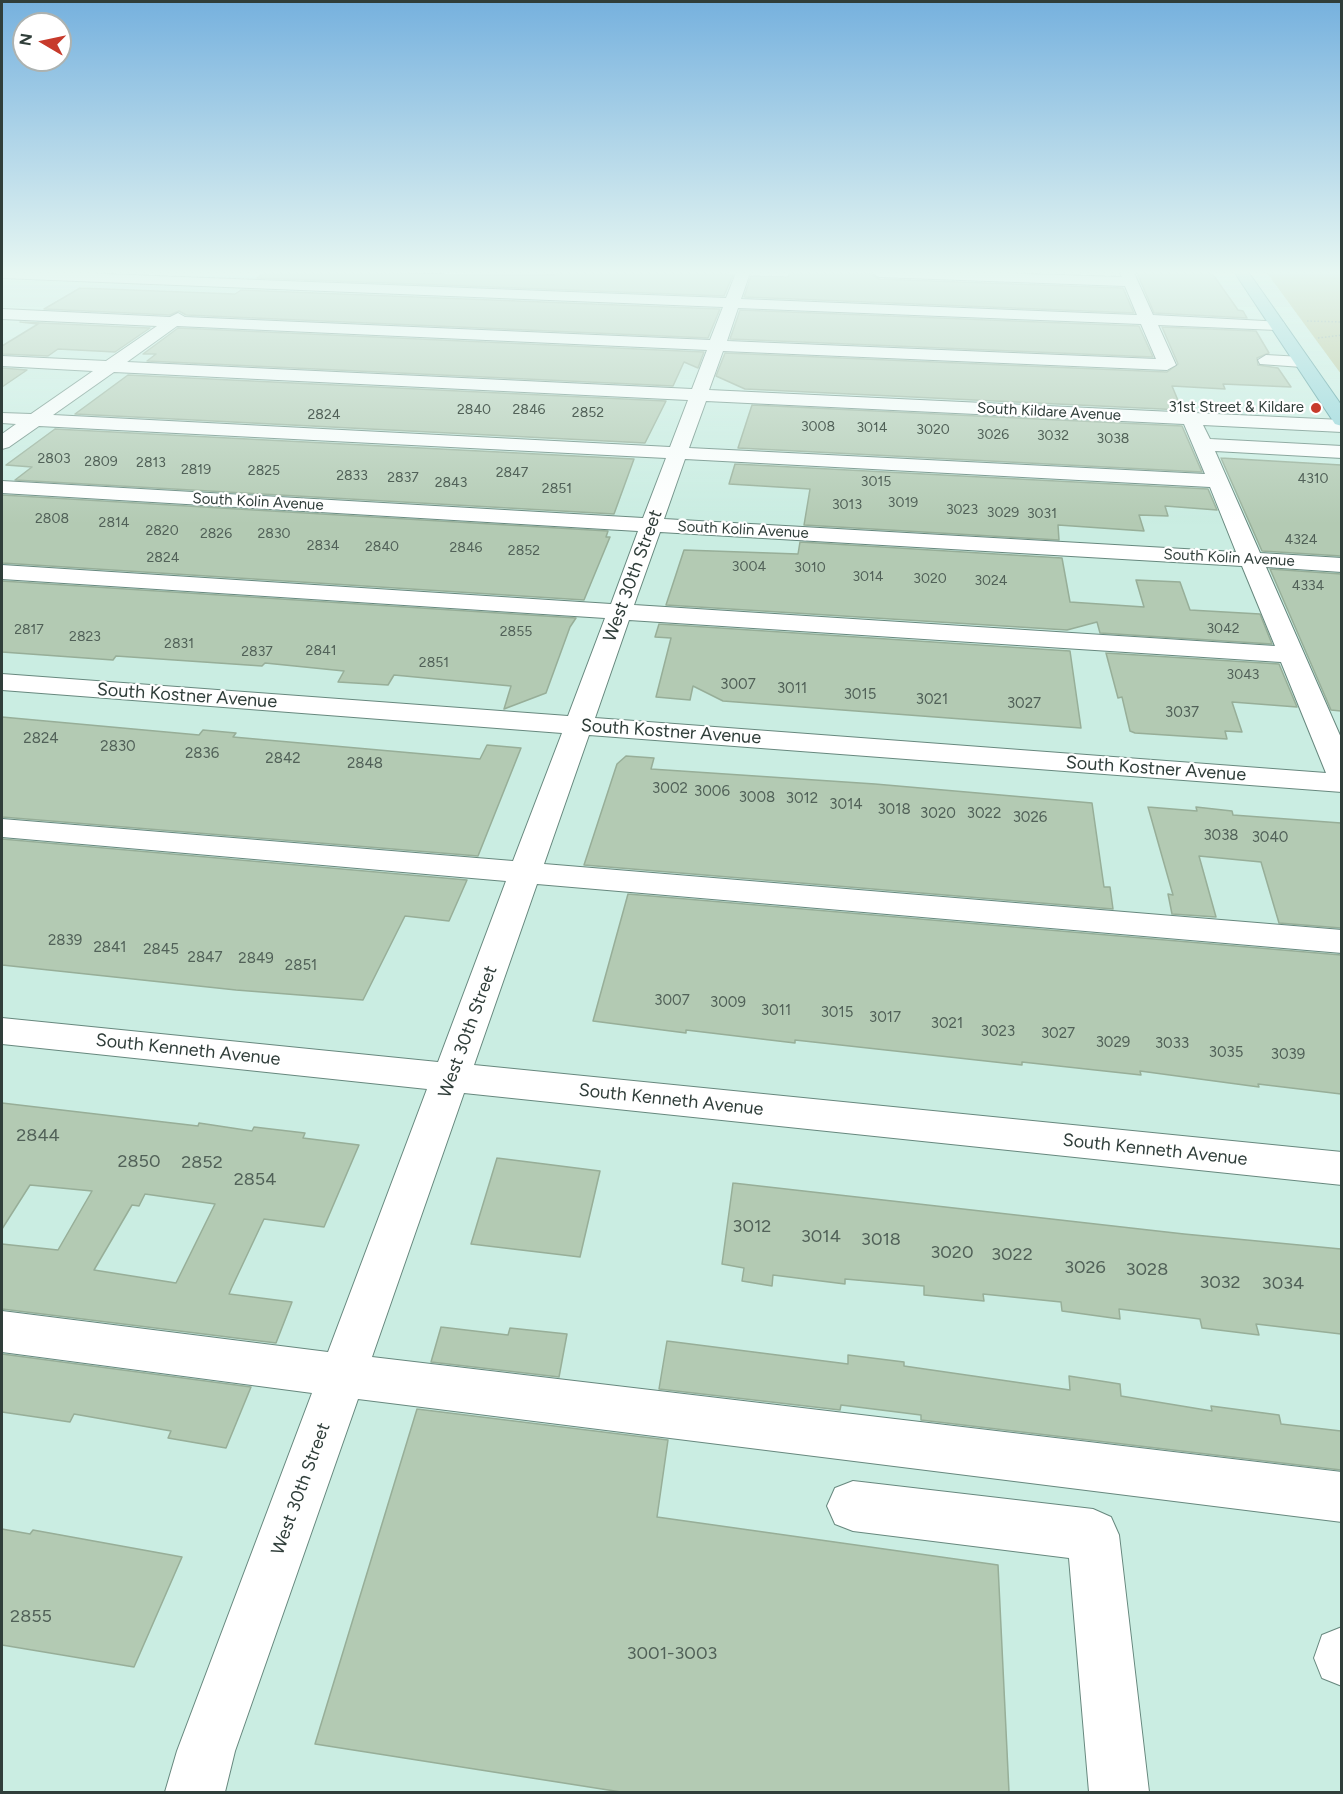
<!DOCTYPE html>
<html>
<head>
<meta charset="utf-8">
<style>
  body { margin:0 }
  #map { position:relative; width:1343px; height:1794px; overflow:hidden; background:#caede2; font-family:Figtree,sans-serif }
  canvas { display:block }
  .frame { position:absolute; inset:0; border:3px solid #303e3a; pointer-events:none }
  .north { position:absolute; left:12px; top:12px; width:60px; height:60px; box-sizing:border-box; background:#fff; border:2px solid #acb2b0; border-radius:50%; rotate:279deg; font-size:16px; font-weight:700; line-height:24px; text-align:center; color:#303e3a }
  .north::after { content:''; display:block; margin:auto; width:21px; height:27px; background:#c73a2b; clip-path:polygon(50% 0,100% 100%,50% 72%,0 100%) }
</style>
</head>
<body>
<div id="map">
<canvas width="1343" height="1794"></canvas>
<div class="frame"></div>
<div class="north">N</div>
</div>
<script>
const ctx = document.querySelector('canvas').getContext('2d');
ctx.lineJoin = 'round';
function paint(path, color) { ctx.fillStyle = color; ctx.fill(path, 'evenodd'); }
const shape = rows => new Path2D(rows.map(r => 'M' + r).join(''));
function stroke(path, color, width, dash) { ctx.strokeStyle = color; ctx.lineWidth = width; ctx.lineCap = dash ? 'butt' : 'round'; ctx.setLineDash(dash || []); ctx.stroke(path); }
function label(font, color, halo, rows, align = 'center') {
  ctx.font = font + ' Figtree,sans-serif'; ctx.lineWidth = 4.5; ctx.setLineDash([]); ctx.textBaseline = 'middle'; ctx.strokeStyle = halo; ctx.fillStyle = color; for (const [text, x, y, turn = 0] of rows) {
    ctx.save(); ctx.translate(x, y); ctx.rotate((+turn || 0) * Math.PI / 180); ctx.textAlign = isNaN(turn) ? turn : align; if (halo) ctx.strokeText(text, 0, 0); ctx.fillText(text, 0, 0); ctx.restore();
  }
}
paint(shape([
  [1267,273,1341,273,1341,374]
]), '#b9c293');
const building = shape([
  [264,273,555,275,559,273,718,273,733,275,724,296,257,278,264,273],
  [789,273,871,274,879,279,1123,288,1134,313,744,297,751,276,788,277,789,273],
  [1137,273,1212,273,1238,310,1243,311,1247,318,1154,313,1137,273],
  [80,288,235,294,241,290,720,309,708,338,186,315,179,311,170,315,44,309,80,288],
  [740,310,1139,326,1153,357,730,339,740,310],
  [20,322,150,328,115,352,58,349,48,356,2,354,2,346,38,324,20,322],
  [1162,327,1256,331,1269,353,1257,358,1258,365,1278,368,1291,387,1223,384,1225,389,1172,386,1182,410,745,389,716,376,725,353,1167,372,1178,364,1162,327],
  [178,328,704,352,698,368,684,362,673,386,147,361,156,354,143,354,178,328],
  [2,368,27,370,2,387,2,368],
  [128,375,666,401,645,443,75,414,128,375],
  [752,405,1182,426,1202,472,738,448,752,405],
  [55,429,634,459,614,514,15,480,32,467,6,465,55,429],
  [1221,458,1341,465,1341,556,1262,551,1221,458],
  [735,464,1208,489,1217,510,1165,506,1168,516,1139,515,1144,531,1058,525,1059,540,804,525,810,489,729,484,735,464],
  [2,495,608,531,606,537,610,537,584,600,2,563,2,495],
  [800,542,1062,558,1070,602,1144,607,1136,580,1180,582,1190,610,1260,614,1272,644,1100,633,1097,622,1067,630,666,605,684,550,798,554,800,542],
  [1270,569,1341,574,1341,711,1331,710,1270,569],
  [2,581,576,618,570,627,546,693,504,709,511,686,394,675,388,685,338,682,344,671,265,663,262,666,116,656,113,660,2,652,2,581],
  [659,624,1070,651,1081,728,723,701,693,686,690,700,656,697,671,638,655,637,659,624],
  [1106,653,1279,664,1297,707,1232,702,1242,732,1225,731,1227,739,1135,733,1130,731,1122,697,1118,698,1106,653],
  [2,717,199,735,203,730,236,733,233,737,480,759,487,745,521,748,478,856,2,817,2,717],
  [626,756,654,758,651,769,875,784,1092,803,1104,887,1110,887,1113,909,584,865,617,764,626,756],
  [1148,807,1197,811,1196,807,1232,811,1233,815,1341,823,1341,928,1279,923,1261,862,1199,856,1216,917,1172,914,1168,894,1173,895,1148,807],
  [2,839,467,880,449,921,405,916,363,1000,236,990,2,965,2,839],
  [628,894,1341,955,1341,1094,1258,1084,1259,1087,1140,1071,1141,1075,1022,1062,1022,1065,795,1040,795,1043,686,1030,686,1033,593,1021,628,894],
  [2,1103,198,1126,199,1123,252,1131,254,1127,305,1133,303,1138,359,1145,324,1227,264,1219,232,1287,229,1294,292,1302,276,1343,2,1309,2,1244,58,1250,92,1191,30,1185,2,1229,2,1103],
  [145,1194,215,1204,176,1283,94,1270,132,1205,139,1206,145,1194],
  [497,1158,600,1171,580,1257,471,1244,497,1158],
  [733,1183,1184,1234,1341,1249,1341,1334,1256,1324,1259,1335,1202,1328,1200,1319,1119,1309,1120,1319,1062,1311,1061,1302,983,1294,984,1301,924,1295,924,1286,845,1279,845,1284,773,1275,772,1286,742,1281,744,1268,722,1264,733,1183],
  [441,1327,508,1335,510,1328,567,1334,559,1377,431,1362,441,1327],
  [667,1341,848,1364,848,1355,904,1362,904,1366,1070,1390,1069,1376,1120,1384,1121,1396,1212,1411,1211,1406,1279,1415,1281,1424,1341,1431,1341,1470,921,1420,921,1415,841,1405,840,1410,659,1389,667,1341],
  [2,1354,251,1387,226,1448,168,1438,171,1431,74,1414,70,1422,2,1412,2,1354],
  [417,1409,668,1440,657,1517,998,1565,1009,1792,621,1792,315,1744,417,1409],
  [2,1529,30,1534,33,1530,182,1557,134,1667,2,1645,2,1529]
]);
paint(building, '#b3cab3');
stroke(building, '#97ae98', 1.5);
const minor = shape([
  [2,273,78,273,726,298,736,273,750,273,741,299,1137,315,1125,286,879,277,872,273,992,273,1122,277,1120,273,1134,273,1153,315,1283,322,1285,325,1283,328,1277,330,1158,325,1176,365,1167,370,723,351,709,390,1342,420,1342,432,1203,425,1210,439,1342,446,1342,458,1215,451,1260,553,1342,558,1342,572,1266,567,1342,740,1342,792,589,735,544,864,1342,930,1342,953,537,884,474,1065,1342,1152,1342,1185,464,1093,372,1357,1342,1472,1342,1522,358,1399,235,1751,225,1792,165,1792,177,1751,312,1393,2,1352,2,1311,328,1352,427,1089,2,1044,2,1018,438,1062,506,881,2,837,2,819,513,861,562,733,2,690,2,674,568,716,605,618,2,579,2,565,611,604,638,531,2,493,2,481,643,518,666,458,39,426,9,447,2,449,2,434,16,424,2,423,2,413,31,414,93,371,2,366,2,356,106,361,157,326,2,319,2,309,170,317,178,313,185,317,710,340,723,307,2,278,2,273],
  [738,308,1141,324,1156,359,727,341,738,308],
  [177,326,707,350,692,389,127,362,177,326],
  [114,372,688,400,670,447,53,415,114,372],
  [706,401,1184,424,1205,474,689,448,706,401],
  [685,459,1210,487,1236,552,664,519,685,459],
  [660,532,1242,566,1275,646,634,605,660,532],
  [629,620,1281,662,1326,773,595,718,629,620],
  [1266,355,1302,357,1311,362,1302,367,1260,364,1258,360,1266,355],
  [853,1481,1093,1509,1111,1517,1119,1535,1149,1792,1089,1792,1069,1558,853,1531,835,1524,827,1506,835,1488,853,1481],
  [1342,1627,1342,1686,1322,1678,1314,1658,1322,1635,1342,1627]
]);
const major = shape([
  [1235,273,1249,273,1342,406,1342,426,1335,424,1235,273]
]);
stroke(minor, '#67887e', 2);
stroke(major, '#428d92', 2);
stroke(shape([
  [1307,321,1342,322],
  [1318,338,1342,335]
]), '#86a098', 1.5, [1.5, 2]);
paint(minor, '#fff');
paint(major, '#93d4da');
const sky = ctx.createLinearGradient(0, 0, 0, 524);
sky.addColorStop(0, '#76b1de');
sky.addColorStop(0.52, '#e7f7f2');
sky.addColorStop(1, '#e7f7f200');
ctx.fillStyle = sky;
ctx.fillRect(0, 0, 1343, 524);
for (const [x, y, r, color] of [
  [1316,408,6,"#c73a2b"]
]) { const dot = new Path2D(); dot.arc(x, y, r, 0, 2 * Math.PI); ctx.fillStyle = color; ctx.fill(dot); stroke(dot, '#fff', 2); }
label('14px', '#516158', null, [
  ["2840",474,410],
  ["2846",529,410],
  ["2852",588,413],
  ["2824",324,415],
  ["3008",818,427],
  ["3014",872,428],
  ["3020",933,430],
  ["3026",993,435],
  ["3032",1053,436],
  ["3038",1113,439],
  ["2803",54,459],
  ["2809",101,462],
  ["2813",151,463],
  ["2819",196,470],
  ["2825",264,471],
  ["2847",512,473],
  ["2833",352,476],
  ["2837",403,478],
  ["4310",1313,479],
  ["3015",876,482],
  ["2843",451,483],
  ["2851",557,489],
  ["3019",903,503],
  ["3013",847,505],
  ["3023",962,510],
  ["3029",1003,513],
  ["3031",1042,514],
  ["2808",52,519],
  ["2814",114,523],
  ["2820",162,531],
  ["2826",216,534],
  ["2830",274,534],
  ["4324",1301,540],
  ["2834",323,546],
  ["2840",382,547],
  ["2846",466,548],
  ["2852",524,551],
  ["2824",163,558],
  ["3004",749,567],
  ["3010",810,568],
  ["3014",868,577],
  ["3020",930,579],
  ["3024",991,581],
  ["4334",1308,586],
  ["3042",1223,629],
  ["2817",29,630],
  ["2855",516,632],
  ["2823",85,637],
  ["2831",179,644],
  ["2841",321,651],
  ["2837",257,652],
  ["2851",434,663],
  ["3043",1243,675]
]);
label('15px', '#303e3a', '#fff', [
  ["31st Street & Kildare",1304,408]
], 'right');
label('15px', '#303e3a', '#fff', [
  ["South Kildare Avenue",1049,412,3],
  ["South Kolin Avenue",258,502,3],
  ["South Kolin Avenue",743,530,3],
  ["South Kolin Avenue",1229,558,3]
]);
label('15px', '#516158', null, [
  ["3007",738,685],
  ["3011",792,689],
  ["3015",860,695],
  ["3021",932,700],
  ["3027",1024,704],
  ["3037",1182,713],
  ["2824",41,739],
  ["2830",118,747],
  ["2836",202,754],
  ["2842",283,759],
  ["2848",365,764],
  ["3002",670,789],
  ["3006",712,792],
  ["3008",757,798],
  ["3012",802,799],
  ["3014",846,805],
  ["3018",894,810],
  ["3020",938,814],
  ["3022",984,814],
  ["3026",1030,818],
  ["3038",1221,836],
  ["3040",1270,838],
  ["2839",65,941],
  ["2841",110,948],
  ["2845",161,950],
  ["2847",205,958],
  ["2849",256,959],
  ["2851",301,966],
  ["3007",672,1001],
  ["3009",728,1003],
  ["3011",776,1011],
  ["3015",837,1013],
  ["3017",885,1018],
  ["3021",947,1024],
  ["3023",998,1032],
  ["3027",1058,1034],
  ["3029",1113,1043],
  ["3033",1172,1044],
  ["3035",1226,1053],
  ["3039",1288,1055]
]);
label('18px', '#303e3a', '#fff', [
  ["West 30th Street",633,576,-70],
  ["South Kostner Avenue",187,696,4],
  ["South Kostner Avenue",671,732,4],
  ["South Kostner Avenue",1156,769,4],
  ["West 30th Street",468,1032,-70],
  ["South Kenneth Avenue",188,1050,6],
  ["South Kenneth Avenue",671,1100,6],
  ["South Kenneth Avenue",1155,1150,6],
  ["West 30th Street",301,1489,-70]
]);
label('18px', '#516158', null, [
  ["2844",38,1136],
  ["2850",139,1162],
  ["2852",202,1163],
  ["2854",255,1180],
  ["3012",752,1227],
  ["3014",821,1237],
  ["3018",881,1240],
  ["3020",952,1253],
  ["3022",1012,1255],
  ["3026",1085,1268],
  ["3028",1147,1270],
  ["3032",1220,1283],
  ["3034",1283,1284],
  ["2855",31,1617],
  ["3001-3003",672,1654]
]);
</script>
</body>
</html>
